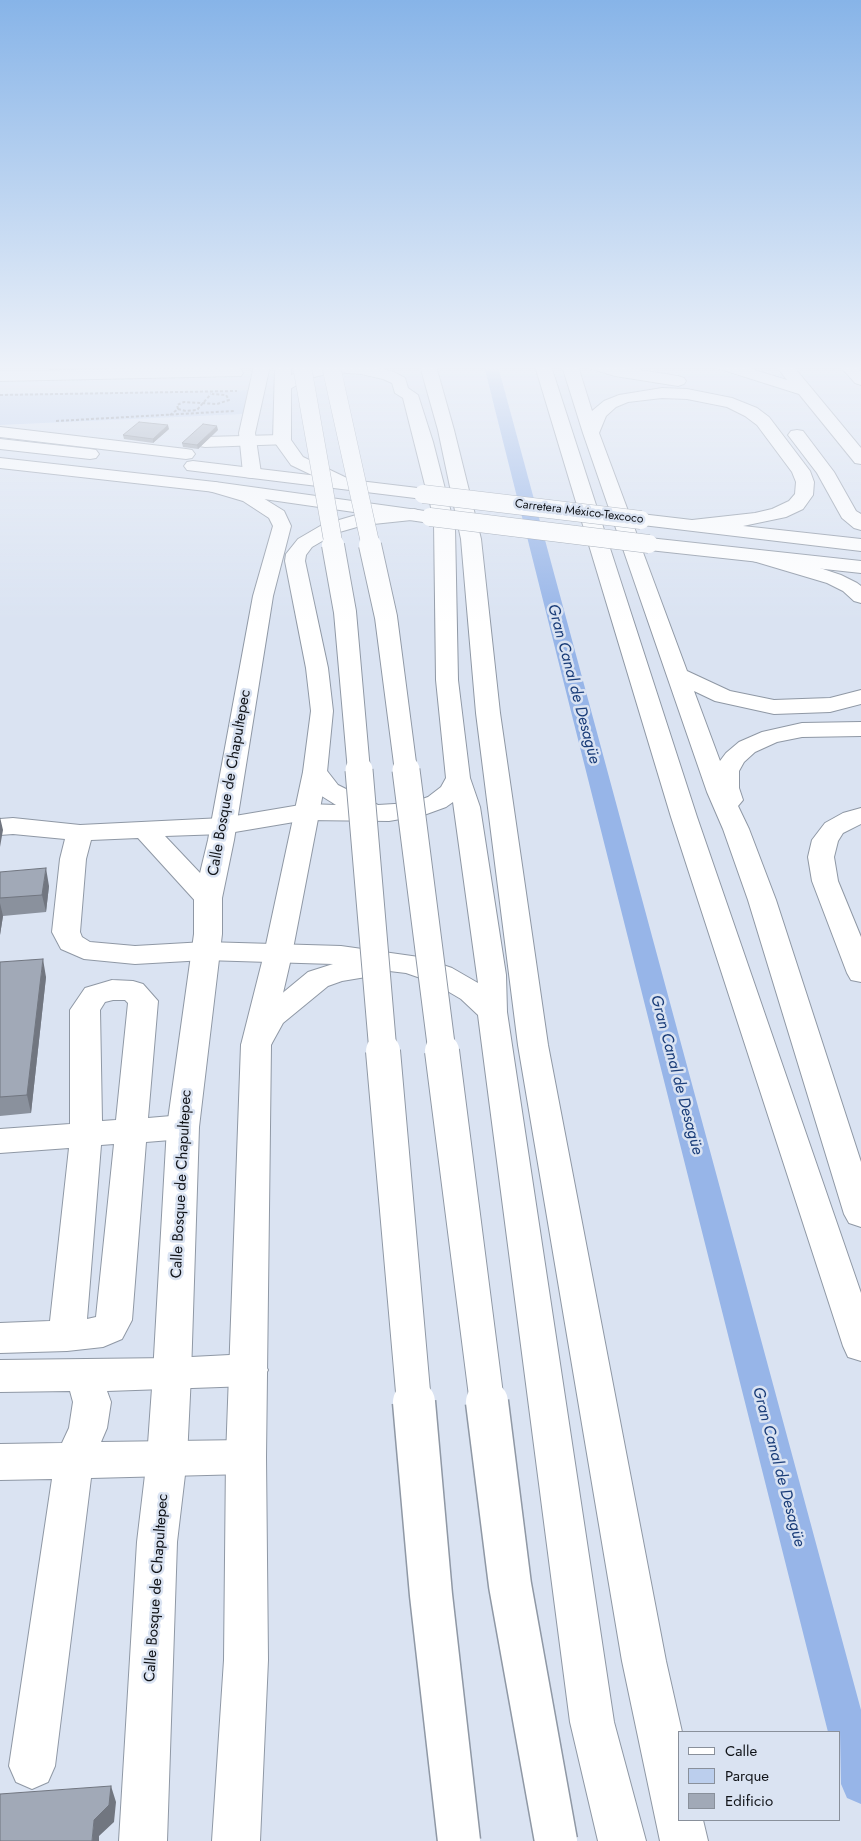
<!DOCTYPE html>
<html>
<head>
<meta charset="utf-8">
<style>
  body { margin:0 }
  #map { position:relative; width:861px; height:1841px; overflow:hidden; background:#dae3f2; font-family:Jost,sans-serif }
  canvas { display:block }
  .legend { position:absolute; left:678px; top:1731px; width:162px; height:90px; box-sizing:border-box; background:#dae3f2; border:1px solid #89909b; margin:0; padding:6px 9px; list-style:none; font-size:15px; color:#101318 }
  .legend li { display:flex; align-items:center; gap:10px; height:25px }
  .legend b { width:25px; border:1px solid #89909b }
</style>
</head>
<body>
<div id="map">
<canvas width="861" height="1841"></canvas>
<ul class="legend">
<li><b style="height:6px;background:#fff"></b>Calle</li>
<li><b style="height:14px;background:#bbceed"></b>Parque</li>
<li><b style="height:14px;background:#a1a9b7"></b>Edificio</li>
</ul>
</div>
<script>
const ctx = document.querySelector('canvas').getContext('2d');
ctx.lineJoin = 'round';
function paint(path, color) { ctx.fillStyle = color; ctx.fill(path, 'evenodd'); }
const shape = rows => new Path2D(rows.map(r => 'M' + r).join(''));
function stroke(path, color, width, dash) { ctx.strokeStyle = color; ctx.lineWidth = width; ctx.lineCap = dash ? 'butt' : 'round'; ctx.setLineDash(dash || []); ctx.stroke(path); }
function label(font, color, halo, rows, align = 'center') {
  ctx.font = font + ' Jost,sans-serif'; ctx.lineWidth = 5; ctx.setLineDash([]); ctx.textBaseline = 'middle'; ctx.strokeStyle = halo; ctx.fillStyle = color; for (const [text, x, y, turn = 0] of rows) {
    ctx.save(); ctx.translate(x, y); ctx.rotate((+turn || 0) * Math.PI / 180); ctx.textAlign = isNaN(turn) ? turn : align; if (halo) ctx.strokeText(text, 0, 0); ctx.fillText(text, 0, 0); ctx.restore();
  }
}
paint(shape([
  [250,390,244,414,0,425,0,394]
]), '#bbceed');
paint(shape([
  [484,366,498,366,861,1710,861,1804,847,1798,841,1784,840,1732,828,1732,484,366]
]), '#97b5e8');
const minor = shape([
  [717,366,742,366,787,380,776,366,793,366,861,448,861,464,855,463,799,394,720,369,717,366],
  [840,366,857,366,861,371,861,385,855,383,840,366],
  [235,368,241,370,243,373,241,376,0,381,0,371,235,368],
  [0,427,186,449,192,450,195,454,192,458,186,459,0,437,0,427],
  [282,435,288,436,291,440,288,444,205,447,199,446,196,442,199,438,205,437,282,435],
  [13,818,80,825,223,818,232,821,236,826,232,831,223,834,165,836,218,892,222,898,218,904,208,906,198,904,138,838,91,840,86,859,80,932,82,937,90,942,135,946,205,942,215,945,219,951,215,957,205,960,135,964,84,959,61,949,52,932,60,859,65,839,13,834,0,835,0,819,13,818],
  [112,980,133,981,143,984,158,1001,148,1118,183,1115,194,1119,199,1127,194,1135,183,1139,146,1142,132,1320,122,1339,103,1347,67,1351,0,1353,0,1323,50,1321,69,1148,0,1153,0,1129,70,1124,70,1010,85,988,112,980],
  [113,1000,125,1000,128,1003,116,1120,102,1121,100,1010,105,1002,113,1000],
  [114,1144,96,1317,87,1319,101,1145,114,1144],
  [249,1354,262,1359,268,1370,262,1381,249,1386,107,1391,111,1402,107,1428,101,1442,246,1440,260,1445,266,1457,260,1469,246,1474,91,1478,55,1766,48,1782,32,1789,16,1782,9,1766,52,1479,0,1480,0,1444,62,1443,69,1428,73,1402,70,1391,0,1392,0,1360,172,1358,249,1354]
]);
const major = shape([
  [254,366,270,366,255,433,261,473,258,477,252,478,246,477,243,473,239,433,254,366],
  [275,366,291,366,291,440,303,457,351,480,354,484,351,488,345,489,339,488,291,465,273,440,275,366],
  [215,482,255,493,284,511,291,526,273,596,234,840,222,898,222,934,199,1127,191,1374,187,1458,177,1542,167,1841,119,1841,137,1542,147,1458,153,1374,167,1127,194,934,194,898,208,840,253,596,273,526,269,518,243,501,209,491,206,487,209,483,215,482],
  [414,509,421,511,423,515,421,519,364,525,336,533,312,547,306,555,305,561,328,668,333,711,327,772,292,954,271,1045,266,1457,268,1660,260,1841,212,1841,224,1660,226,1457,241,1045,264,954,303,772,311,711,306,668,285,561,286,554,298,539,322,525,363,513,414,509],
  [760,551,799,561,841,575,857,583,861,586,861,603,854,601,843,591,827,583,753,561,750,557,753,553,760,551],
  [861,808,861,824,843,833,838,841,834,857,838,881,861,937,861,982,851,980,847,973,812,881,808,857,812,840,825,823,843,813,861,808]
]);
const highway = shape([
  [300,366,370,366,394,372,405,378,408,388,418,395,433,442,455,528,458,680,470,778,480,807,506,975,507,1012,614,1722,646,1841,598,1841,570,1722,478,1015,461,999,432,982,406,973,381,970,378,975,342,981,328,986,283,1023,267,1052,256,1055,245,1052,241,1045,262,1010,308,972,333,964,205,960,195,957,191,951,195,945,205,942,341,946,419,957,452,968,478,983,453,802,446,807,424,815,389,821,306,820,223,834,214,831,210,826,214,821,223,818,306,804,336,805,320,795,303,772,306,767,315,765,324,767,338,785,378,805,411,803,428,797,441,787,446,778,436,680,434,522,430,523,215,492,0,468,0,458,215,482,432,512,429,498,423,499,187,470,184,466,187,462,193,461,426,489,403,398,395,393,392,383,383,379,361,374,334,372,307,379,290,389,278,389,276,386,278,383,295,373,306,370,300,366],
  [420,366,436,366,454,430,481,539,500,713,548,1045,666,1661,682,1732,680,1732,680,1820,703,1820,708,1841,660,1841,622,1661,518,1045,476,713,461,539,438,430,420,366],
  [535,366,551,366,697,817,861,1293,861,1361,848,1357,843,1346,671,817,535,366],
  [562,366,578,366,592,411,604,401,619,395,662,388,687,389,732,398,757,408,769,417,810,471,814,482,813,495,803,509,786,517,743,526,861,539,861,551,634,524,632,520,634,516,641,514,692,520,755,513,772,509,789,501,795,494,796,482,792,472,757,425,745,416,727,407,687,399,662,398,628,402,616,407,606,416,599,433,640,543,642,540,649,538,861,561,861,573,649,550,641,547,687,671,730,691,774,700,830,698,861,690,861,704,830,712,774,714,715,701,694,691,720,761,726,753,739,742,762,732,802,723,861,722,861,736,802,737,777,742,755,752,744,762,739,771,739,788,743,800,738,806,749,829,776,900,861,1162,861,1227,849,1223,844,1214,748,900,723,829,707,792,583,433,562,366],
  [589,366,616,366,678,376,684,378,686,381,684,384,678,386,615,376,592,369,589,366],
  [797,430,803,431,834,472,856,511,861,514,861,530,854,528,842,518,817,473,788,435,791,431,797,430],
  [0,439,90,449,96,450,99,454,96,458,90,459,0,449,0,439]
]);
stroke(minor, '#8f98a5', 2);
stroke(major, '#8f98a5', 2);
stroke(highway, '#8f98a5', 2);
stroke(shape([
  [0,395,237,391],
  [178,409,177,405,184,402,217,404,229,400,226,395,212,394],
  [170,415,178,409,186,411,197,410,211,394],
  [56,421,234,411]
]), '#757b85', 2, [3, 2]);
paint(minor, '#fff');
paint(major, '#fff');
paint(highway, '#fff');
const highwayBridgeFar4 = shape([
  [302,366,334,547],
  [331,366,371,547],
  [423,494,641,520],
  [430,517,649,544]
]);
const highwayBridgeFar3 = shape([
  [333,545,345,612,359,771],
  [370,545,386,617,406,771]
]);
const highwayBridgeFar2 = shape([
  [359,770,383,1052],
  [406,770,442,1052]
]);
const highwayBridgeFar1 = shape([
  [383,1051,414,1403],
  [442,1051,487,1403]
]);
const highwayBridge = shape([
  [414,1402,431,1595,459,1841],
  [487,1402,510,1585,556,1841]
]);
stroke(highwayBridgeFar4, '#8f98a5', 19, []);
stroke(highwayBridgeFar3, '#8f98a5', 24, []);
stroke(highwayBridgeFar2, '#8f98a5', 29, []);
stroke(highwayBridgeFar1, '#8f98a5', 36, []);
stroke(highwayBridge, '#8f98a5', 45, []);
stroke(highwayBridgeFar4, '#fff', 18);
stroke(highwayBridgeFar3, '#fff', 22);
stroke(highwayBridgeFar2, '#fff', 27);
stroke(highwayBridgeFar1, '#fff', 34);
stroke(highwayBridge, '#fff', 42);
paint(shape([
  [169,429,153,443,124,439,123,435],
  [218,430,198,449,183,447,182,443],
  [0,872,49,886,46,912,3,916,0,935],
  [0,962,46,977,31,1113,0,1116]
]), '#8a919d');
paint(shape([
  [168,425,169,429,153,443,153,439],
  [217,426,218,430,198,449,197,445],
  [0,817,3,830,0,847],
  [46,868,49,886,46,912,42,895],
  [0,903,3,916,0,935],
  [43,959,46,977,31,1113,27,1095],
  [111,1786,116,1802,114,1822,99,1836,99,1841,92,1841,94,1820]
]), '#717680');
const building = shape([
  [139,422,168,425,153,439,123,435,139,422],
  [203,424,217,426,197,445,182,443,203,424],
  [46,868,42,895,0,898,0,872,46,868],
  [43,959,27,1095,0,1097,0,962,43,959],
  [111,1786,109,1805,94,1820,92,1841,0,1841,0,1794,111,1786]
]);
paint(building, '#a1a9b7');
stroke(building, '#717680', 1);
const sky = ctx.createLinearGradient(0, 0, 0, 624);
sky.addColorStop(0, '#87b4e8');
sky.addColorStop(0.59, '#eef2f9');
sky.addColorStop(1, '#eef2f900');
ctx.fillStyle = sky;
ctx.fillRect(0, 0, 861, 624);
label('12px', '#101318', '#dae3f2', [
  ["Carretera México-Texcoco",579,512,7]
]);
label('15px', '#101318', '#dae3f2', [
  ["Calle Bosque de Chapultepec",230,783,-80],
  ["Calle Bosque de Chapultepec",182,1184,-87],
  ["Calle Bosque de Chapultepec",157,1588,-86]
]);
label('italic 16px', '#1a3d79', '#dae3f2', [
  ["Gran Canal de Desagüe",573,684,75],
  ["Gran Canal de Desagüe",676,1075,75],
  ["Gran Canal de Desagüe",778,1467,75]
]);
</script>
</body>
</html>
